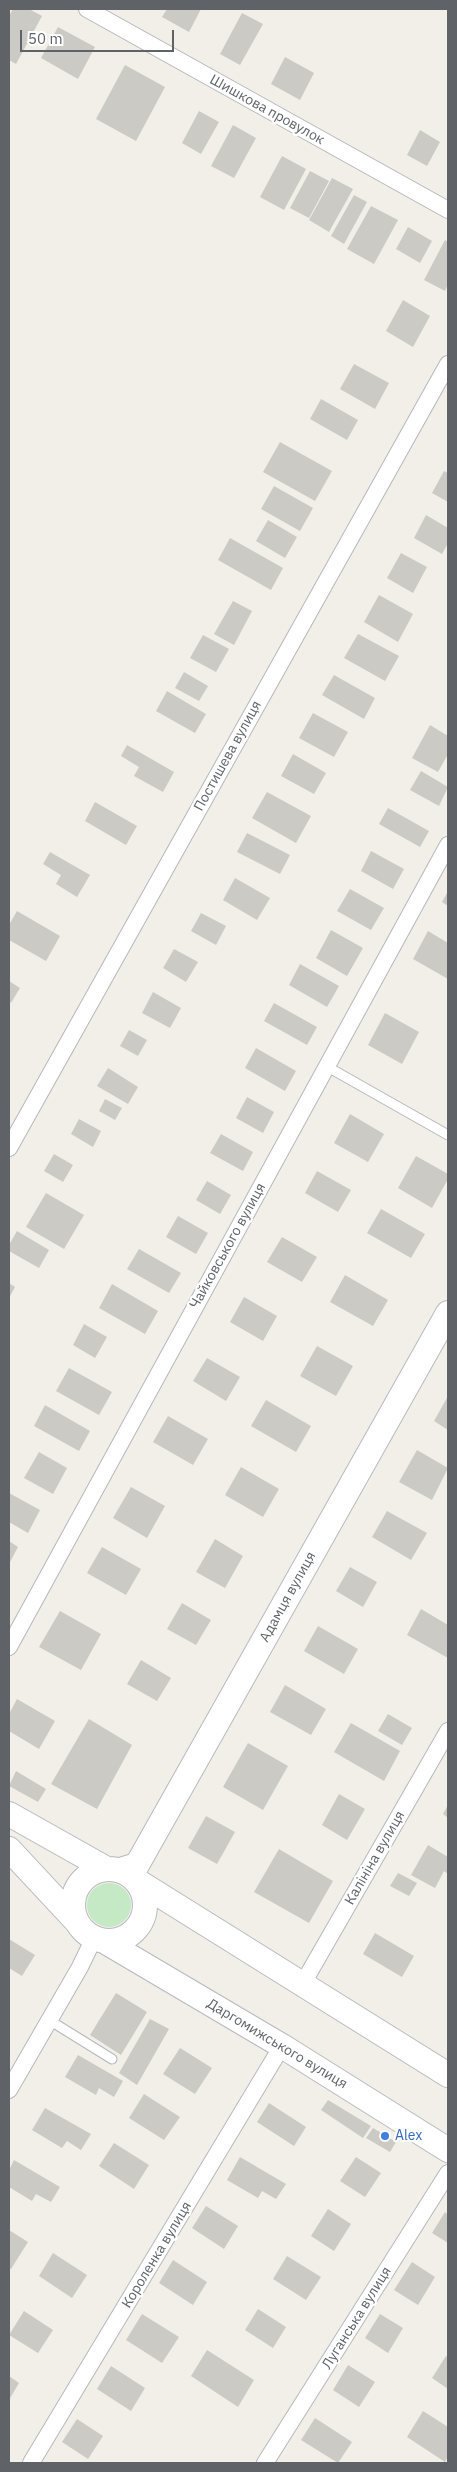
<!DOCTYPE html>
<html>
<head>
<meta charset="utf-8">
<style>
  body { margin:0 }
  #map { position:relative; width:457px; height:2472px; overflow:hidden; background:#f1efe8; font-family:"IBM Plex Sans",sans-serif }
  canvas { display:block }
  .frame { position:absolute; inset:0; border:10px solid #5f6368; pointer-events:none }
  .scale { position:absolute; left:20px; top:30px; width:154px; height:22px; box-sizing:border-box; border:2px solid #5f6368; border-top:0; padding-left:6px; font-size:15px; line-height:18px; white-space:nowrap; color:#5f6368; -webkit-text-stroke:4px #fff; paint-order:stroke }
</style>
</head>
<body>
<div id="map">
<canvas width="457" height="2472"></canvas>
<div class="frame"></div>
<div class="scale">50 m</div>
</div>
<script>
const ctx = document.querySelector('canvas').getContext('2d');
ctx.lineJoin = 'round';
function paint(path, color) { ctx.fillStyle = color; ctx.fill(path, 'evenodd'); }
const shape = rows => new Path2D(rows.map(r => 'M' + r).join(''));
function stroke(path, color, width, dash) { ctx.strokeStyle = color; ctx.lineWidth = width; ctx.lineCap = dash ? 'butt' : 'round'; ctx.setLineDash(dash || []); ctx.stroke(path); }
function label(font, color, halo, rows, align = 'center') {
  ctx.font = font + ' "IBM Plex Sans",sans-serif'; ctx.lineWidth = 4.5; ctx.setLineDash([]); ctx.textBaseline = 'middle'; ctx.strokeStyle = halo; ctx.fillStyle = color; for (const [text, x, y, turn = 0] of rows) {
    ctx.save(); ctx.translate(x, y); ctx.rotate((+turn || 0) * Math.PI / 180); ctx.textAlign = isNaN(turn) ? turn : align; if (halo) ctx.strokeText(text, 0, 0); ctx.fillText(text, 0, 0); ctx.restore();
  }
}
paint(shape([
  '87 1905a22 22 0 1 1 44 0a22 22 0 1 1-44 0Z'
]), '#c5e8c5');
paint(shape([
  [13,9,29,9,42,16,16,64,9,60,9,16],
  [167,9,201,9,189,32,162,17],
  [242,13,263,24,240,65,220,54],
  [58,27,95,47,78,79,41,58],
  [285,57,314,73,300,100,271,84],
  [125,65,165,87,136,141,96,119],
  [199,111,219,122,201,154,182,143],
  [233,125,256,138,234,178,211,166],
  [420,130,440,142,427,166,407,155],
  [282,156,306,169,284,210,260,197],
  [310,171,329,181,309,218,290,208],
  [332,178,353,189,329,232,309,220],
  [354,195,367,202,344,244,331,236],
  [371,206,398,220,374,264,347,249],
  [408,227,432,241,420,263,396,249],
  [445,240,448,242,448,284,445,291,424,280],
  [403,300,430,316,413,347,386,331],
  [354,364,389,383,375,409,340,389],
  [321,399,358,420,347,440,310,419],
  [280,442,332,471,315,501,263,472],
  [444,471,448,473,448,502,432,493],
  [274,486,313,508,300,531,261,509],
  [426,515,448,528,448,543,442,554,414,538],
  [268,520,297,537,285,558,256,541],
  [230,538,283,568,271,590,218,560],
  [401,553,427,567,413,593,387,578],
  [379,595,413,614,398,642,364,622],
  [233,601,252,611,234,645,214,634],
  [358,634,399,656,385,681,344,658],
  [203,635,229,649,216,672,190,658],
  [184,672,208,686,199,701,175,688],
  [334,675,375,698,364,719,322,695],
  [167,691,206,714,195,733,156,711],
  [313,713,348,732,334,757,299,738],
  [430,725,448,736,448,754,438,772,412,758],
  [127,745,174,772,163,792,134,776,139,767,121,756],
  [293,754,326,773,314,794,281,776],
  [421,771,448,787,439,806,410,790],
  [267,792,311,816,296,843,252,818],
  [95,802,137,826,126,845,85,821],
  [388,808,429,831,420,847,379,824],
  [247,833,290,855,280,874,237,852],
  [371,851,404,869,393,889,361,871],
  [50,852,90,875,77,897,56,884,61,875,43,864],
  [235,878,270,898,257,920,223,900],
  [350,889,384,908,371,930,337,911],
  [448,891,448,906,442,902],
  [17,911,60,936,46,961,9,940,9,925],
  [201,913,226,926,216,945,191,931],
  [331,930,363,948,347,976,316,958],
  [428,931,448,943,448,979,413,959],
  [174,949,198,962,186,982,163,968],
  [300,964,339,986,327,1007,289,985],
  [9,981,20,988,11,1003,9,1001],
  [153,992,181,1008,170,1028,142,1013],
  [274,1003,317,1027,307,1045,264,1021],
  [385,1013,419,1032,402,1064,368,1045],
  [129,1030,147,1040,138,1056,120,1046],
  [256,1048,296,1071,285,1091,245,1068],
  [108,1068,138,1087,128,1104,97,1086],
  [247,1097,274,1112,263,1133,236,1118],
  [105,1099,122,1108,115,1120,99,1111],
  [350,1114,384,1134,368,1162,334,1143],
  [79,1119,101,1131,93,1147,71,1134],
  [221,1134,253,1152,243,1171,210,1153],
  [54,1154,73,1165,63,1182,44,1171],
  [416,1156,448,1174,448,1179,432,1208,398,1188],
  [317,1171,351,1190,338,1212,305,1193],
  [207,1181,231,1195,220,1214,196,1200],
  [46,1193,84,1215,64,1249,26,1227],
  [381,1209,425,1234,411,1258,367,1233],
  [178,1216,208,1233,196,1254,166,1237],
  [17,1231,49,1250,39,1268,9,1251,9,1245],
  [282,1237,317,1257,302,1282,267,1262],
  [139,1249,181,1273,169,1293,127,1269],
  [345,1275,388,1300,373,1326,330,1302],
  [9,1283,15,1287,9,1298],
  [112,1284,158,1311,145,1334,99,1308],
  [244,1297,277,1316,263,1341,230,1322],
  [84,1324,107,1337,95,1358,73,1345],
  [317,1346,353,1366,336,1396,300,1376],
  [207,1358,240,1377,226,1401,193,1381],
  [69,1368,112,1392,99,1415,56,1391],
  [448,1396,448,1430,434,1421],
  [266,1400,311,1426,296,1452,251,1426],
  [45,1405,90,1431,79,1451,34,1426],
  [168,1416,208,1439,193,1465,153,1442],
  [417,1450,448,1468,432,1500,399,1482],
  [39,1452,67,1468,53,1494,24,1478],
  [241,1467,279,1489,263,1517,225,1495],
  [131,1487,165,1506,147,1538,113,1518],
  [9,1493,40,1510,28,1533,9,1522],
  [387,1511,427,1533,411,1560,372,1537],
  [215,1539,243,1556,225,1588,196,1572],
  [9,1541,18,1547,9,1564],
  [102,1547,141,1569,126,1595,87,1573],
  [350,1567,377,1582,363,1607,336,1591],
  [182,1603,211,1620,196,1645,167,1629],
  [421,1609,448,1625,448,1658,407,1635],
  [60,1611,101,1634,81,1670,39,1647],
  [318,1626,358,1649,344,1674,304,1651],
  [141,1660,171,1678,157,1701,127,1684],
  [285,1685,326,1709,311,1735,270,1712],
  [17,1699,55,1721,39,1749,9,1731,9,1714],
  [388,1714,412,1728,402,1745,378,1731],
  [89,1719,132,1745,97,1809,51,1784],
  [351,1723,400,1751,384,1781,334,1752],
  [248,1743,288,1766,263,1810,223,1787],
  [16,1771,46,1789,38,1802,9,1786],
  [339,1794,365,1809,347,1840,322,1825],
  [448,1805,448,1818,443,1814],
  [206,1816,235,1832,217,1864,188,1848],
  [428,1845,448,1857,448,1874,444,1871,435,1888,411,1875],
  [279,1849,333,1881,309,1923,254,1892],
  [398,1873,417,1883,409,1896,390,1886],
  [375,1933,414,1956,402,1977,363,1954],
  [9,1939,35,1955,22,1976,9,1968],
  [116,1993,147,2012,121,2055,90,2035],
  [150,2019,169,2029,137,2085,119,2073],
  [180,2048,212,2068,195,2094,163,2074],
  [78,2055,123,2081,114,2097,99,2088,96,2095,65,2077],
  [144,2094,180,2117,164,2140,129,2118],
  [328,2100,371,2126,363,2138,321,2110],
  [269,2103,306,2127,294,2146,257,2122],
  [45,2108,91,2134,81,2150,67,2141,62,2148,32,2130],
  [373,2128,396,2142,390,2152,366,2138],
  [114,2143,149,2165,134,2189,99,2166],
  [240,2157,286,2184,276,2199,262,2191,258,2198,227,2180],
  [356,2157,381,2173,365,2197,340,2181],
  [14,2160,60,2187,51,2202,36,2194,32,2201,9,2187,9,2170],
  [206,2206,238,2226,224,2249,192,2228],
  [328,2209,351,2224,334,2251,311,2236],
  [445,2212,448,2215,448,2243,432,2233],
  [9,2230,28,2242,11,2269,9,2268],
  [53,2253,87,2275,72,2298,39,2276],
  [287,2256,321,2277,306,2300,273,2279],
  [173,2260,207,2282,193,2305,159,2283],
  [412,2262,435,2277,418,2305,394,2290],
  [258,2309,286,2327,273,2348,245,2330],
  [24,2311,53,2330,38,2353,9,2335],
  [142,2314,179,2337,162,2363,126,2340],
  [380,2314,403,2328,388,2353,365,2338],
  [207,2350,254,2380,238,2407,191,2376],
  [446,2356,448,2357,448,2389,432,2378],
  [348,2365,375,2382,359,2407,333,2390],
  [111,2366,145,2388,131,2411,97,2389],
  [9,2376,19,2383,9,2400],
  [423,2411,448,2427,448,2456,445,2462,407,2437],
  [315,2418,352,2442,338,2463,301,2440],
  [77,2419,103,2436,88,2459,62,2442]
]), '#cccac5');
const lane = shape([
  [326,1066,448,1135],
  [49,2020,112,2059]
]);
const street = shape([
  [87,9,448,210],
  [9,1148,448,364],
  [9,1647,448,845],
  [302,1985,448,1731],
  [9,2090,80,1967,94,1938],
  [31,2463,282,2046],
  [265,2463,448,2173]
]);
const secondary = shape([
  [9,1814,105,1868],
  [9,1849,76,1921],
  '73 1905a36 36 0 1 1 72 0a36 36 0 1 1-72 0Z',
  [120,1870,137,1865,448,1313],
  [134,1879,448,2075],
  [104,1941,282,2046,448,2150]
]);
stroke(lane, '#b5b8bc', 11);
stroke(street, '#b5b8bc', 18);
stroke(secondary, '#b6babf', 26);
stroke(lane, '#fff', 9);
stroke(street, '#fff', 16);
stroke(secondary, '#fff', 24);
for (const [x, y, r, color] of [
  [385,2136,5,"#3f7fe0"]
]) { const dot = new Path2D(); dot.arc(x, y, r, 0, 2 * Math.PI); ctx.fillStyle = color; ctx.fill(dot); stroke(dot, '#fff', 2); }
label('14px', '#5f6368', '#fff', [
  ["Шишкова провулок",267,110,29],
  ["Постишева вулиця",228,756,-61],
  ["Чайковського вулиця",228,1246,-61],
  ["Адамця вулиця",288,1597,-61],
  ["Калініна вулиця",375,1858,-60],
  ["Даргомижського вулиця",277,2044,31],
  ["Короленка вулиця",157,2255,-59],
  ["Луганська вулиця",357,2318,-58]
]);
label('14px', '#366cbe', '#fff', [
  ["Alex",395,2136]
], 'left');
</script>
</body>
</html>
